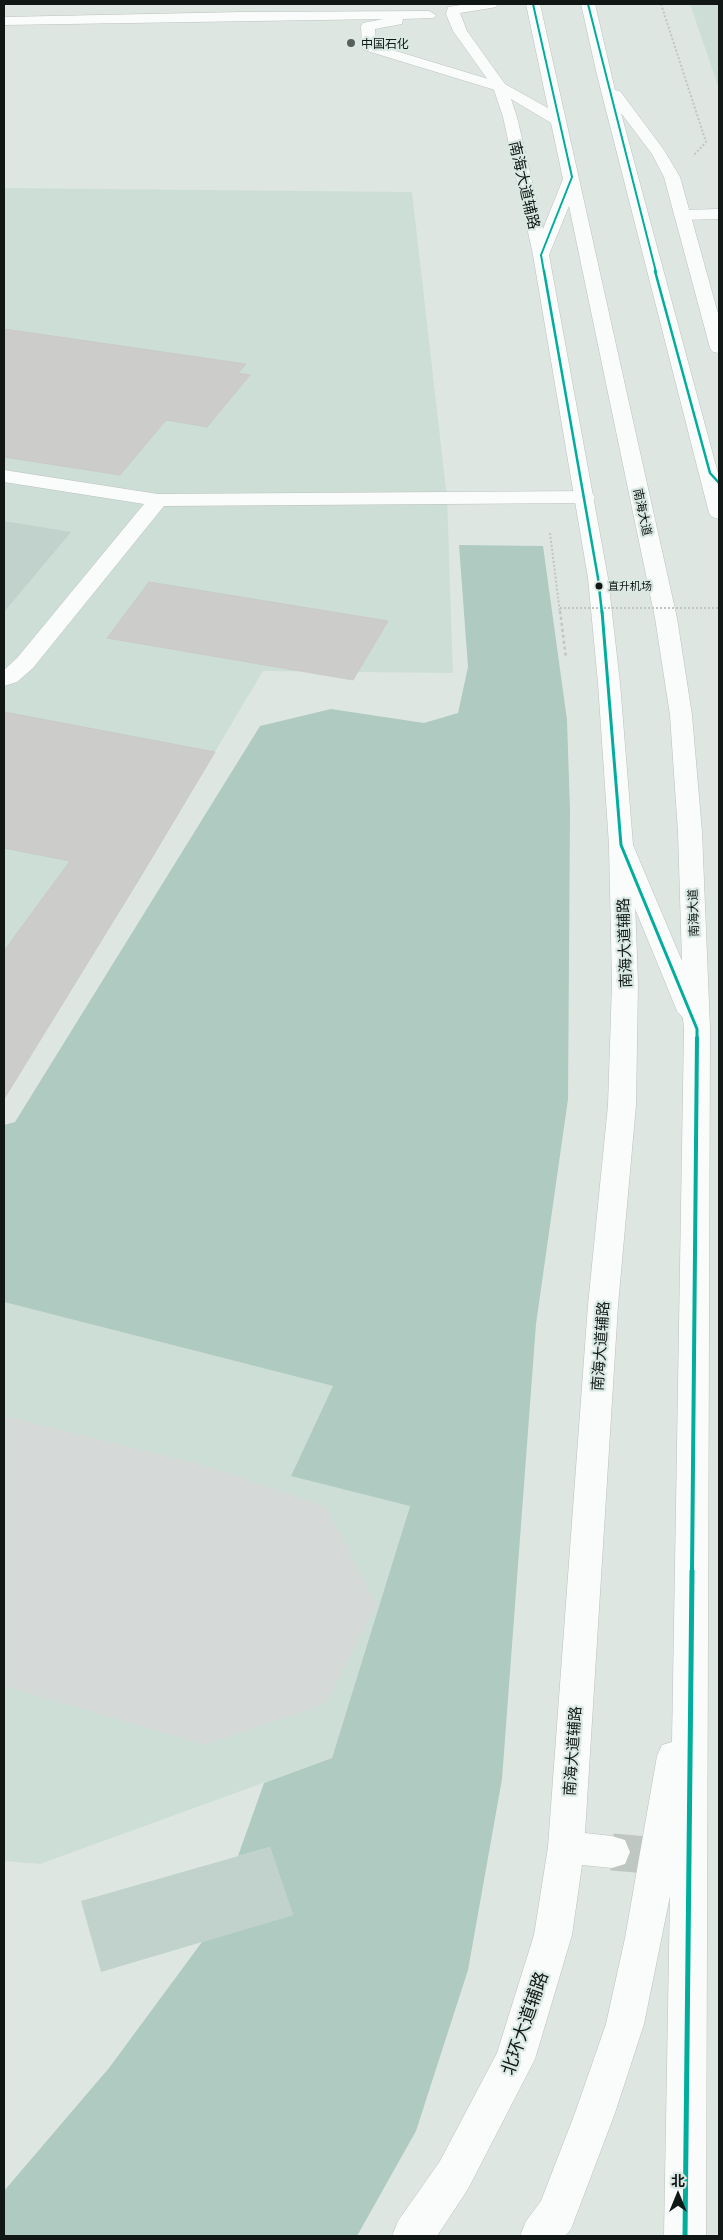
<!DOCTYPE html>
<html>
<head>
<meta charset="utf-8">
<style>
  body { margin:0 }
  #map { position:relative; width:723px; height:2240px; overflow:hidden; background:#dee6e2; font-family:Georgia,"Noto Sans SC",serif }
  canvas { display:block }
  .frame { position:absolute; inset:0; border:5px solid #111715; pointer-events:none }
  .north { position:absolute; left:653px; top:2170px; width:50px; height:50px; -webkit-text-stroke:4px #dae9e3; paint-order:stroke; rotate:0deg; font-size:14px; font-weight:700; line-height:20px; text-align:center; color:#111715 }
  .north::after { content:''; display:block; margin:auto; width:18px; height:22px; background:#111715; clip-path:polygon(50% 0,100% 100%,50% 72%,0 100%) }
</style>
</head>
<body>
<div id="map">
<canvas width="723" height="2240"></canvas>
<div class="frame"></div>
<div class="north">北</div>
</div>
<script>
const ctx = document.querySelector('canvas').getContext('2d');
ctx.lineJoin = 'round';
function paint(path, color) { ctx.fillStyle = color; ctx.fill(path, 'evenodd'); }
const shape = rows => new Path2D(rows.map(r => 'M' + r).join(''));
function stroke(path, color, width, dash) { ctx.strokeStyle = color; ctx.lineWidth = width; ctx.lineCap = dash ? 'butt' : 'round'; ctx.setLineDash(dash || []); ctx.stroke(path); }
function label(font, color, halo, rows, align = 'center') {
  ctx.font = font + ' Georgia,"Noto Sans SC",serif'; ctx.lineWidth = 4.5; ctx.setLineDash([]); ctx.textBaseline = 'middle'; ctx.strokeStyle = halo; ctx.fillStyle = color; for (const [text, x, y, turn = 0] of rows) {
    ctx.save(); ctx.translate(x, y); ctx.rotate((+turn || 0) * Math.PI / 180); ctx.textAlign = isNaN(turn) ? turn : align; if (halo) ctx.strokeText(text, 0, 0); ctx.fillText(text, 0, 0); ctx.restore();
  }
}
paint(shape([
  [690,4,719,4,719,89],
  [4,188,412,192,447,498,453,673,263,671,141,876,4,1099],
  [4,1302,333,1386,291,1476,410,1505,332,1758,40,1864,4,1861]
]), '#cdded7');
paint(shape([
  [4,521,71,532,4,612],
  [270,1847,293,1915,101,1972,81,1901]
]), '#c0d2cb');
paint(shape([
  [459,545,543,546,567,720,570,811,568,1099,536,1324,502,1779,468,1970,416,2131,357,2236,4,2236,4,2191,109,2068,202,1942,293,1915,270,1847,238,1856,264,1783,332,1758,410,1506,291,1476,333,1386,4,1302,4,1125,15,1122,260,726,331,709,424,723,458,713,468,667]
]), '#afcac0');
paint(shape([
  [4,1416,204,1465,325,1506,376,1605,325,1704,204,1745,4,1686,4,1416]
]), '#d5dad8');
const building = shape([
  [4,329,246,364,238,373,250,375,207,427,166,420,120,475,4,457,4,329],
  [149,582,388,621,353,680,107,638,149,582],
  [4,712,215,752,141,876,4,1099,4,951,70,861,4,848,4,712]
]);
paint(building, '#cccdcb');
stroke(building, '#cacac8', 1);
stroke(shape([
  [612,1852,719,1861]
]), '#bfc7c3', 37, [37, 19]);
const minor = shape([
  [429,11,436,15,434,18,403,19,402,24,375,29,376,45,505,84,507,87,505,90,495,90,364,50,362,47,361,26,363,23,383,19,4,25,4,17,242,12,429,11],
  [719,209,719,219,682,220,676,218,674,215,676,212,682,210,719,209],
  [4,470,158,494,585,491,592,493,595,497,592,501,585,503,164,506,33,668,17,682,4,686,4,670,17,658,144,504,4,482,4,470],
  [621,838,630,840,633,845,638,984,636,1105,618,1305,585,1833,612,1836,625,1840,630,1852,625,1864,612,1868,582,1865,572,1935,535,2059,468,2189,437,2236,392,2236,398,2221,440,2161,497,2053,534,1935,548,1847,588,1305,608,1105,612,984,609,845,612,840,621,838]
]);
const major = shape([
  [467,4,498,4,496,7,491,8,460,13,467,31,505,84,548,108,526,4,540,4,677,618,692,715,702,832,710,1029,706,2236,664,2236,670,1896,644,2024,615,2113,571,2229,565,2236,520,2236,526,2221,541,2201,575,2113,606,2024,625,1938,657,1756,662,1745,672,1742,684,1029,683,1018,677,1011,609,845,598,683,588,578,533,255,503,117,493,87,453,31,446,14,448,7,467,4],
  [511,99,551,123,563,179,543,229,517,117,511,99],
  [569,206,655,618,670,715,678,832,682,961,633,845,620,683,608,578,549,255,569,206],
  [581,4,595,4,615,90,620,91,664,150,680,177,719,317,719,353,713,352,710,348,664,177,652,154,621,113,719,477,719,519,712,517,709,513,597,75,581,4]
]);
stroke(minor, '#bbc1be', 1);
stroke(major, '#bbc1be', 1);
stroke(shape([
  [661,4,706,142,693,156],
  [550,533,560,613]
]), '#c3c5c4', 2, [2, 2]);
stroke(shape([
  [560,611,566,658]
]), '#c3c5c4', 2.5, [3, 3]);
paint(minor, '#fafbfb');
paint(major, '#fafbfb');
stroke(shape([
  [560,608,719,608]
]), '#c3c5c4', 2, [2, 2]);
stroke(shape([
  [533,4,572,177,541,255,544,272],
  [588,4,656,272]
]), '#01ad9c', 2);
stroke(shape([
  [544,271,598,578,602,613],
  [655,271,710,473,719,483]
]), '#01ad9c', 2.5);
stroke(shape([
  [602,611,621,845,697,1029,697,1039]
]), '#01ad9c', 3);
stroke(shape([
  [692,1572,697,1038]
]), '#01ad9c', 4);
stroke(shape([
  [685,2236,692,1571]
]), '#01ad9c', 5);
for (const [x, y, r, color] of [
  [351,43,5,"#595f5d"],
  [599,586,4.5,"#111715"]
]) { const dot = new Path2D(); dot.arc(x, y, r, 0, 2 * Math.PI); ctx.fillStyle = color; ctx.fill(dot); stroke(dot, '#dae9e3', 2); }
label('11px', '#111715', '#dae9e3', [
  ["直升机场",608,586]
], 'left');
label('12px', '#111715', '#dae9e3', [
  ["中国石化",361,43]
], 'left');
label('12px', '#111715', '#dae9e3', [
  ["南海大道",643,512,78],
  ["南海大道",693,913,-92]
]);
label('15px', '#111715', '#dae9e3', [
  ["南海大道辅路",525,185,77],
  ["南海大道辅路",624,943,-92],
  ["南海大道辅路",600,1346,-86],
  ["南海大道辅路",572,1751,-86]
]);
label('18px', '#111715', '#dae9e3', [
  ["北环大道辅路",524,2023,-71]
]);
</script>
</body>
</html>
